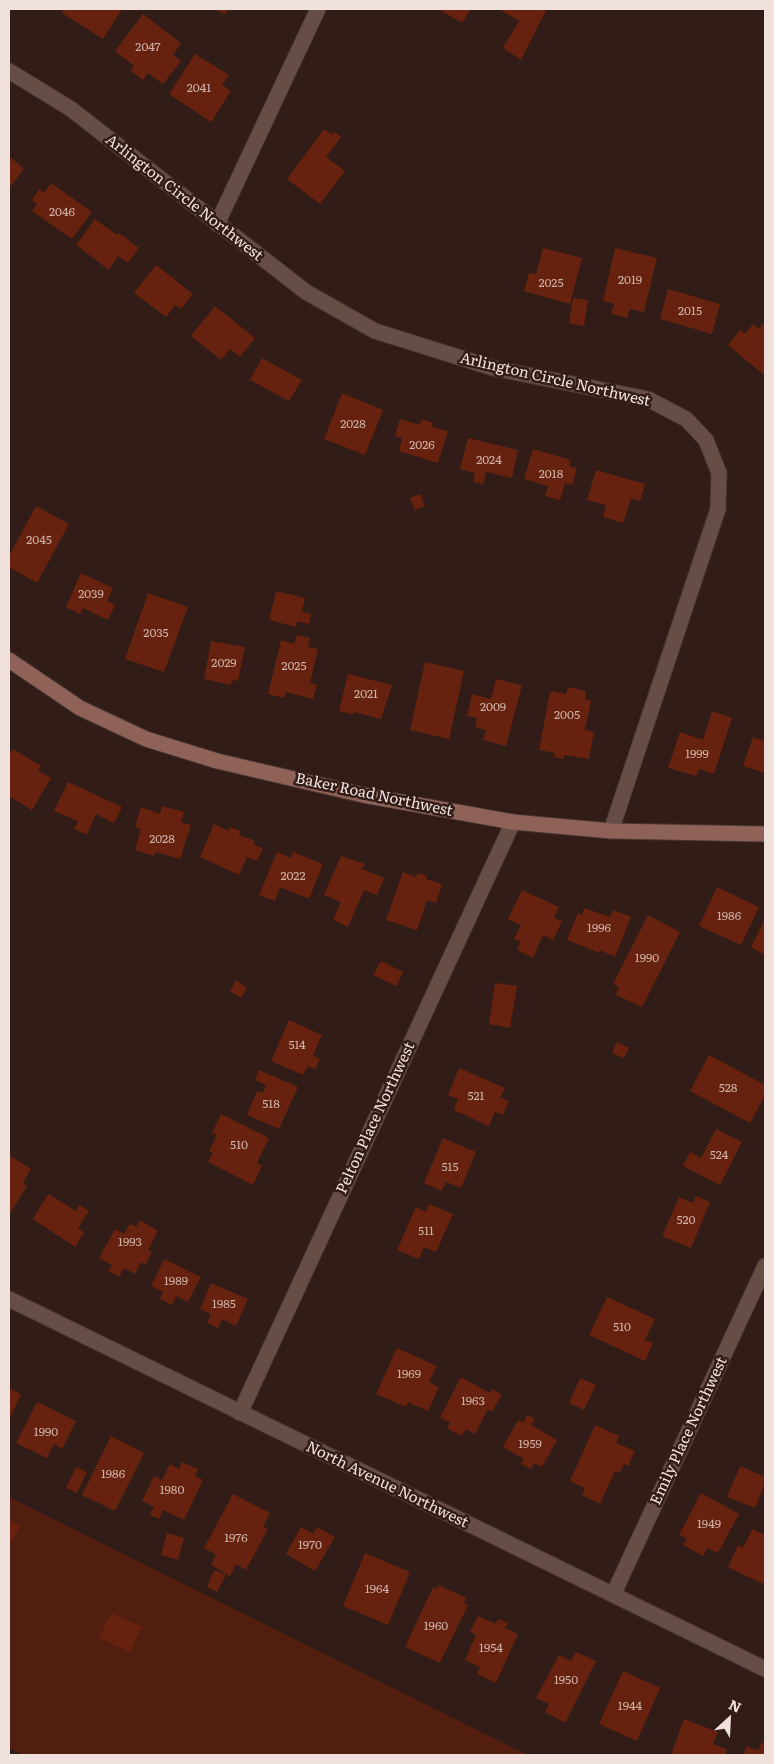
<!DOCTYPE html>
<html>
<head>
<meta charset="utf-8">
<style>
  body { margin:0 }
  #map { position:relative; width:774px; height:1764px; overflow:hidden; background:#321c17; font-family:Literata,serif }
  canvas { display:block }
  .frame { position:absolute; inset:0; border:10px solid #f0e1dc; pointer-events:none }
  .north { position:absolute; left:704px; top:1694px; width:50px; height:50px; -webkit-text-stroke:4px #321c17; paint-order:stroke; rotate:25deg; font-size:14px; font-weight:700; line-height:20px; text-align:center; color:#f0e1dc }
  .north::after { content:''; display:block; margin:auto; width:18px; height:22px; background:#f0e1dc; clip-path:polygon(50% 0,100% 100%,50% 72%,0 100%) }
</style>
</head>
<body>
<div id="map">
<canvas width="774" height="1764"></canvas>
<div class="frame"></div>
<div class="north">N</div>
</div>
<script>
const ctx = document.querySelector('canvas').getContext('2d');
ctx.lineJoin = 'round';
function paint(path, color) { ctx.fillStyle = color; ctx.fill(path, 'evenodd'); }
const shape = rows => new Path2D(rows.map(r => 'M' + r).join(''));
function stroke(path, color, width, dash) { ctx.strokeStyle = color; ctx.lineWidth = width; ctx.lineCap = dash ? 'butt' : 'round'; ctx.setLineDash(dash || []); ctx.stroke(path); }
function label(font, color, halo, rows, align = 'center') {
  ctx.font = font + ' Literata,serif'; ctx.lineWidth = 5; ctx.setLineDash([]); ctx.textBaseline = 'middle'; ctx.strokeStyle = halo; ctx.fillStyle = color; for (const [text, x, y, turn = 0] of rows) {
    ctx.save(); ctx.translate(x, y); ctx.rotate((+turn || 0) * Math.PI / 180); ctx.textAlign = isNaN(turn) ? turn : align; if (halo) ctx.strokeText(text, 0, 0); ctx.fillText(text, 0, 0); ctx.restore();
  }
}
paint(shape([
  [9,1497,528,1755,24,1755,9,1748]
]), '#521e10');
paint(shape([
  [64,9,122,9,103,39,62,13],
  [214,9,228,9,225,14],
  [438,9,471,9,462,23],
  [499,9,547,9,521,60,503,48,519,21],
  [143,14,181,43,173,55,181,61,163,84,148,73,143,80,131,71,134,66,115,51],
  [195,54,229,75,222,85,231,91,211,122,169,94],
  [324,129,332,135,335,132,341,137,326,157,345,171,320,204,287,179],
  [9,156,24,169,9,188],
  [51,183,92,212,72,239,32,211,37,204,32,200,39,189,44,193],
  [95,219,117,235,119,233,139,248,128,263,118,256,109,270,76,245],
  [543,248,582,258,570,304,524,291,529,273,536,274],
  [615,248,657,258,644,312,630,309,627,318,611,314,614,304,603,301],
  [156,265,193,294,181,309,175,305,166,317,134,293],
  [668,289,720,304,712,334,660,319],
  [573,298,588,300,584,326,569,323],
  [215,306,255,338,240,357,230,349,221,360,191,336],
  [763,323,765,325,765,373,764,375,728,345,740,330,745,334,753,324,759,329],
  [262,358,302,380,289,401,250,380],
  [342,393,383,410,365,455,324,439],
  [400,419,420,425,422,419,433,423,432,427,448,431,438,463,399,451,402,438,395,436],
  [468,438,518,450,512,478,486,472,483,484,473,482,475,473,460,469],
  [533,449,571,460,569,466,577,468,572,485,565,483,560,500,545,496,548,486,524,479],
  [596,470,645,484,640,501,631,498,623,523,603,517,606,505,587,500],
  [420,494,425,506,415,510,410,498],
  [36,506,69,524,37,583,9,567,9,556],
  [81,573,113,588,107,601,115,605,108,620,83,608,80,614,66,607],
  [276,591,305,598,302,612,311,614,309,624,297,621,296,627,269,620],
  [148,593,188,607,164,672,125,659],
  [297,635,310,638,308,647,318,649,310,683,317,685,313,699,286,692,284,698,268,694,281,640,294,644],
  [211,641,245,647,238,681,232,680,231,685,204,679],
  [425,662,464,671,449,739,410,730],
  [348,674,392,685,381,719,354,712,353,715,339,711],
  [496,679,522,685,506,746,483,740,486,730,475,727,477,718,467,716,472,694,491,699],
  [568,687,586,691,585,699,591,701,585,730,594,732,589,759,564,755,564,759,554,757,555,753,539,750,550,691,566,694],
  [712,711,732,718,714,774,699,769,696,776,668,768,680,732,703,740],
  [753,737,765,741,765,773,743,766],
  [13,749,41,766,38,771,51,778,32,810,9,796,9,752,10,753],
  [68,782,122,807,114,823,96,814,87,835,74,829,78,821,54,811],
  [162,806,184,812,181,822,191,825,180,859,156,852,154,856,135,850,141,829,135,827,141,807,160,814],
  [214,824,229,831,230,827,240,831,239,835,255,841,253,844,263,849,257,861,247,857,239,875,200,857],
  [277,852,291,858,293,852,323,864,309,899,280,887,275,901,259,895],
  [341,856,365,864,362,869,384,878,377,895,364,890,348,927,333,920,341,902,324,895],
  [403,872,416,877,418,873,427,876,426,879,442,884,436,903,427,900,417,930,386,920],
  [717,887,759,907,741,945,699,926],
  [522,890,559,907,554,918,562,921,553,940,543,935,533,958,517,950,521,942,514,939,521,925,508,919],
  [584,908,610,917,613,910,631,917,615,957,600,950,599,953,567,940,578,913,582,915],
  [648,915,680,932,642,1007,616,995,619,987,613,984],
  [765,919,765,955,751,947],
  [381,961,403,972,396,986,373,975],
  [236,980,247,988,241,998,230,991],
  [495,983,517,986,510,1028,489,1024],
  [289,1020,322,1035,313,1055,320,1059,315,1069,308,1066,303,1075,271,1061],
  [617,1042,629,1048,624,1058,612,1053],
  [709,1055,765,1085,765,1095,750,1123,690,1091],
  [459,1068,505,1088,500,1097,509,1101,503,1115,495,1112,489,1126,454,1110,458,1099,448,1095],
  [259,1070,298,1087,279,1129,247,1115,257,1091,263,1093,266,1085,255,1080],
  [221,1114,269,1138,257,1163,262,1166,253,1185,208,1162,213,1153,209,1151,217,1135,212,1133],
  [716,1129,742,1142,720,1185,683,1166,690,1152,701,1158],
  [443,1138,476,1152,461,1188,446,1182,442,1191,424,1183],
  [9,1155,31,1169,23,1183,27,1186,10,1213],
  [48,1194,76,1211,79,1205,89,1211,78,1228,84,1233,75,1247,33,1219],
  [696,1196,710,1202,691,1248,662,1236,679,1197,693,1203],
  [429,1204,453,1214,436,1252,424,1247,419,1259,397,1250,416,1207,426,1212],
  [140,1220,158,1231,148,1250,152,1252,145,1265,141,1262,135,1274,124,1268,119,1277,108,1271,112,1265,99,1258,115,1229,124,1234,130,1224,136,1227],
  [164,1259,201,1277,188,1302,176,1296,172,1305,160,1299,163,1292,151,1286],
  [211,1283,248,1299,236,1326,222,1319,218,1328,207,1323,211,1314,200,1309],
  [607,1297,655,1319,645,1340,653,1343,645,1361,589,1335],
  [397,1348,437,1366,429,1382,439,1387,428,1411,408,1402,406,1407,376,1394],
  [461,1377,490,1393,492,1389,502,1394,492,1412,488,1409,475,1434,466,1429,461,1436,447,1428,450,1423,440,1417],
  [580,1378,596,1385,584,1410,569,1403],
  [9,1388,21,1394,9,1420],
  [37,1402,76,1421,62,1449,54,1444,47,1458,16,1443],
  [527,1415,535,1419,531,1425,557,1440,542,1467,534,1463,531,1469,521,1464,524,1459,503,1447,518,1420,523,1423],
  [595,1425,619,1436,616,1443,635,1451,628,1466,624,1464,620,1473,615,1471,600,1504,582,1495,585,1488,570,1481],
  [111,1436,144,1453,115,1511,82,1495],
  [182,1462,198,1469,195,1476,203,1480,184,1520,163,1510,159,1519,150,1515,154,1507,142,1501,154,1476,162,1480,170,1464,179,1469],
  [740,1466,765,1477,765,1483,755,1508,727,1497],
  [76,1467,87,1472,77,1493,66,1488],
  [701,1493,739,1514,718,1553,707,1548,703,1556,683,1545,687,1539,679,1535],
  [233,1494,270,1513,263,1527,268,1529,246,1570,236,1564,230,1576,211,1565,216,1555,204,1548],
  [9,1520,20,1526,9,1546],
  [301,1527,313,1534,317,1527,335,1537,315,1571,286,1554],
  [752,1529,765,1535,765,1578,763,1584,728,1567,738,1545,743,1548],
  [167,1533,184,1538,178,1560,161,1555],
  [365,1553,410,1572,388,1625,343,1606],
  [214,1570,226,1575,217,1592,207,1587],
  [439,1585,466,1598,464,1603,468,1605,440,1663,405,1647,433,1587,437,1589],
  [111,1613,142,1627,130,1652,99,1638],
  [478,1616,496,1624,498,1619,508,1623,505,1628,518,1634,496,1683,477,1674,480,1667,465,1660,476,1635,470,1632],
  [576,1652,596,1661,565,1723,545,1712,549,1704,536,1698,559,1655,571,1661],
  [623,1671,660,1688,637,1741,599,1724],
  [684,1719,718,1732,713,1744,727,1749,725,1755,671,1755],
  [762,1742,765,1744,765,1755,743,1755,747,1746,758,1751]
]), '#66220e');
const street = shape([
  [9,71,71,109,306,292,375,331,493,368,648,399,686,419,706,440,719,473,718,509,611,831],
  [217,224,318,9],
  [9,1299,765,1669],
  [240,1413,513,822],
  [613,1595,765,1266]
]);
const secondary = shape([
  [9,660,80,708,146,739,217,761,363,795,513,822,611,831,765,834]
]);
stroke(street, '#483633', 17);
stroke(secondary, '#483633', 17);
stroke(street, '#664d46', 15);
stroke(secondary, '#8e6256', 15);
label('12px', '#ceb1a8', null, [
  ["2047",148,47],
  ["2041",199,88],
  ["2046",62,212],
  ["2019",630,280],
  ["2025",551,283],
  ["2015",690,311],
  ["2028",353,424],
  ["2026",422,445],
  ["2024",489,460],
  ["2018",551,474],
  ["2045",39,540],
  ["2039",91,594],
  ["2035",156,633],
  ["2029",224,663],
  ["2025",294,666],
  ["2021",366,694],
  ["2009",493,707],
  ["2005",567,715],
  ["1999",697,754],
  ["2028",162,839],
  ["2022",293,876],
  ["1986",729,916],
  ["1996",599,928],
  ["1990",647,958],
  ["514",297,1045],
  ["528",728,1088],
  ["521",476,1096],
  ["518",271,1104],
  ["510",239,1145],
  ["524",719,1155],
  ["515",450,1167],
  ["520",686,1220],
  ["511",426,1231],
  ["1993",130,1242],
  ["1989",176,1281],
  ["1985",224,1304],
  ["510",622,1327],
  ["1969",409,1374],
  ["1963",473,1401],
  ["1990",46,1432],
  ["1959",530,1444],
  ["1986",113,1474],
  ["1980",172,1490],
  ["1949",709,1524],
  ["1976",236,1538],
  ["1970",310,1545],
  ["1964",377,1589],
  ["1960",436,1626],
  ["1954",491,1648],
  ["1950",566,1680],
  ["1944",630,1706]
]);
label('15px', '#f0e1dc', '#321c17', [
  ["Arlington Circle Northwest",184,198,38],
  ["Arlington Circle Northwest",555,380,13],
  ["Baker Road Northwest",374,795,12],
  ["Pelton Place Northwest",376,1118,-65],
  ["Emily Place Northwest",689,1431,-65],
  ["North Avenue Northwest",387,1485,26]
]);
</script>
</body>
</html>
